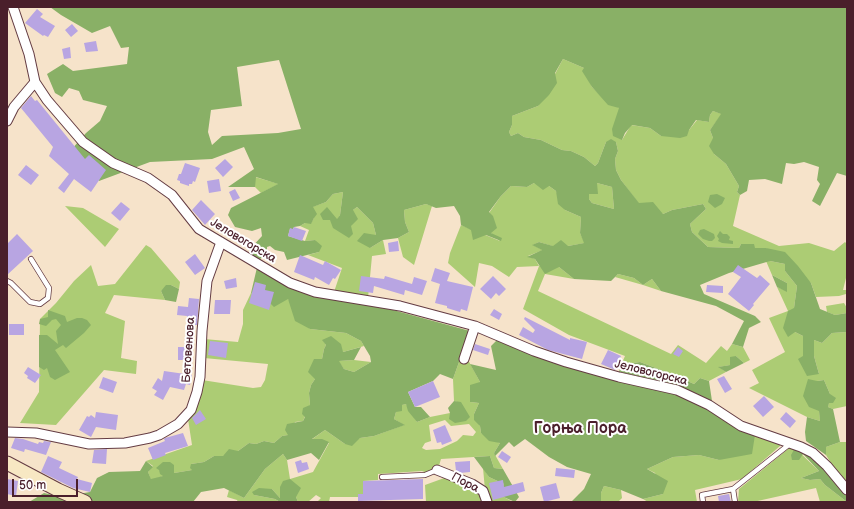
<!DOCTYPE html>
<html>
<head>
<meta charset="utf-8">
<style>
  body { margin:0 }
  #map { position:relative; width:854px; height:509px; overflow:hidden; background:#f6e3ca; font-family:"Balsamiq Sans",sans-serif }
  canvas { display:block }
  .frame { position:absolute; inset:0; border:8px solid #4a1f2b; pointer-events:none }
  .scale { position:absolute; left:12px; top:479px; width:66px; height:18px; box-sizing:border-box; border:2px solid #4a1f2b; border-top:0; padding-left:5px; font-size:12px; line-height:14px; white-space:nowrap; color:#4a1f2b; -webkit-text-stroke:3px #fff; paint-order:stroke }
</style>
</head>
<body>
<div id="map">
<canvas width="854" height="509"></canvas>
<div class="frame"></div>
<div class="scale">50 m</div>
</div>
<script>
const ctx = document.querySelector('canvas').getContext('2d');
ctx.lineJoin = 'round';
function paint(path, color) { ctx.fillStyle = color; ctx.fill(path, 'evenodd'); }
const shape = rows => new Path2D(rows.map(r => 'M' + r).join(''));
function stroke(path, color, width, dash) { ctx.strokeStyle = color; ctx.lineWidth = width; ctx.lineCap = dash ? 'butt' : 'round'; ctx.setLineDash(dash || []); ctx.stroke(path); }
function label(font, color, halo, rows, align = 'center') {
  ctx.font = font + ' "Balsamiq Sans",sans-serif'; ctx.lineWidth = 4; ctx.setLineDash([]); ctx.textBaseline = 'middle'; ctx.strokeStyle = halo; ctx.fillStyle = color; for (const [text, x, y, turn = 0] of rows) {
    ctx.save(); ctx.translate(x, y); ctx.rotate((+turn || 0) * Math.PI / 180); ctx.textAlign = isNaN(turn) ? turn : align; if (halo) ctx.strokeText(text, 0, 0); ctx.fillText(text, 0, 0); ctx.restore();
  }
}
paint(shape([
  [563,59,584,68,592,87,598,93,619,108,622,140,631,125,650,128,661,136,689,130,697,120,709,122,710,115,713,111,722,114,710,130,713,138,714,154,726,164,739,186,737,192,740,195,733,226,779,246,809,243,834,251,845,242,847,244,847,274,843,290,847,290,847,296,846,294,839,296,816,297,811,283,766,248,755,248,741,244,739,248,708,247,692,232,690,224,706,209,703,204,672,210,663,214,639,204,621,180,616,170,615,159,618,151,616,142,606,142,598,163,595,166,584,157,571,151,562,150,541,140,524,137,518,133,511,136,509,132,512,125,512,116,538,106],
  [255,177,279,184,261,193,255,187],
  [534,183,549,186,556,191,565,210,581,217,580,233,585,243,568,246,552,246,539,242,533,245,543,250,528,256,535,259,539,266,559,267,574,279,545,274,538,291,671,354,678,345,706,363,721,346,727,351,732,344,743,347,750,360,744,363,736,356,730,365,719,367,726,372,709,381,700,378,694,384,672,374,640,362,621,365,625,356,569,335,523,309,539,266,517,267,509,277,492,266,479,263,475,287,448,263,450,253,461,225,500,241,491,233,489,213,501,196,511,186,527,187],
  [597,183,612,187,614,209,592,203,589,199,589,194],
  [343,192,340,215,337,220,330,220,351,226,353,210,357,207,373,223,376,235,370,248,383,240,386,254,372,256,368,298,334,292,342,268,308,255,319,252,315,240,305,241,309,230,300,226,305,223,311,223,314,218,312,207,326,202,333,194],
  [426,204,432,206,414,265,403,257,398,238,409,232,405,222,404,210],
  [65,206,83,208,119,229,105,247],
  [146,245,151,248,180,282,179,289,171,285,161,291,165,300,114,295,105,313,125,321,121,358,137,361,136,374,104,370,56,425,20,423,39,392,40,319,56,303,74,281,91,265,98,286,115,284],
  [766,261,770,261,785,264,785,271,797,286,794,308,795,332,803,336,803,356,819,374,814,356,814,340,822,343,832,333,847,332,847,406,833,409,828,407,830,394,824,380,817,381,820,421,807,417,749,388,759,383,752,370,785,352,769,318,788,311,777,287,787,291,787,283,772,275],
  [618,274,634,278,643,285,652,279,661,291,643,285,615,277],
  [259,292,288,299,310,329,346,333,361,341,364,346,343,352,323,340,326,345,324,349,322,359,315,379,311,385,309,393,310,405,303,421,295,422,289,435,282,436,274,443,264,441,256,444,249,443,238,451,223,456,214,456,204,462,191,464,192,470,174,473,159,470,164,476,151,480,148,472,153,466,146,461,192,445,188,419,202,380,253,388,261,387,265,380,268,364,204,358,204,339,238,342,243,324,243,310,251,293],
  [844,303,847,308,847,313,835,315,827,312,826,306],
  [470,331,467,358,480,382,470,402,479,403,474,414,480,426,481,433,500,443,494,453,503,469,494,468,490,456,441,459,438,469,427,473,422,471,378,474,378,480,363,481,363,494,359,494,358,497,330,497,329,502,317,502,321,498,316,495,308,502,298,502,296,497,280,498,272,489,254,495,275,499,280,502,238,502,237,500,227,497,229,490,244,498,265,469,283,454,287,460,290,479,313,472,329,443,311,440,325,430,345,444,360,438,374,436,404,425,394,419,396,412,401,405,406,404,417,422,430,417,450,413,461,403,454,401,453,379],
  [445,420,451,426,469,424,476,432,473,436,463,435,457,441,440,449,426,450,422,448,425,443,431,441,429,425],
  [354,360,371,362,354,372,344,369,338,361],
  [755,435,780,440,780,446,742,479,695,490,697,502,648,502,643,499,663,494,655,473,647,469,673,457,699,455,719,460],
  [840,442,847,442,847,482,834,468,826,455,826,447],
  [795,448,819,471,801,478,810,480,820,479,825,485,847,502,820,502,816,488,753,502,738,502,739,489,788,449],
  [483,468,489,477,504,484,500,495,513,502,426,502,425,485,447,477,485,490],
  [604,486,621,490,622,498,618,502,601,502,601,493]
]), '#accc74');
paint(shape([
  [50,7,847,7,847,176,837,173,820,206,812,201,820,184,817,180,819,167,804,162,794,164,786,163,782,184,765,179,749,180,747,191,740,195,737,192,739,186,726,164,714,154,709,146,713,138,710,130,721,114,713,111,710,115,709,122,696,120,689,130,687,136,680,138,661,136,650,128,632,125,625,133,622,140,613,136,612,129,619,108,608,105,592,87,582,71,584,68,563,59,555,73,557,83,549,95,538,106,512,116,512,125,509,132,511,136,518,133,524,137,541,140,562,150,571,151,584,157,595,166,598,163,606,142,611,139,616,142,618,151,615,159,616,170,621,180,639,203,653,202,663,214,672,210,703,204,706,209,690,224,692,232,708,247,739,248,741,244,754,244,755,248,766,248,785,252,798,266,811,283,820,309,835,315,847,313,847,332,832,333,822,343,814,340,814,356,819,374,807,376,798,359,803,356,803,336,795,332,788,337,783,328,788,311,794,308,797,286,785,271,785,264,770,261,729,273,700,285,704,294,755,316,761,322,749,328,743,347,732,344,744,321,716,306,661,291,652,279,643,285,634,278,618,274,611,281,574,279,559,267,545,274,535,259,527,257,542,250,532,245,539,242,553,246,561,240,568,246,584,243,580,233,581,217,565,210,558,204,556,191,549,186,543,190,534,183,527,187,511,186,501,196,489,212,493,216,497,228,491,233,502,238,501,241,486,235,473,240,471,230,461,225,460,216,454,206,436,208,426,204,404,210,405,222,409,232,398,238,383,240,370,248,357,241,364,233,376,235,373,223,357,207,353,210,358,219,351,226,353,234,349,238,333,228,330,220,323,220,320,214,327,207,337,219,340,215,343,192,333,194,326,202,313,207,317,214,314,218,311,224,305,223,300,226,294,227,293,229,290,229,288,236,305,241,315,240,322,246,319,252,287,260,284,252,275,250,270,246,267,247,267,254,260,259,294,288,354,303,393,310,470,331,453,379,440,374,433,381,408,392,415,407,421,407,430,417,417,422,408,411,406,404,402,405,402,411,396,412,394,419,405,425,374,436,360,438,352,446,345,444,325,430,312,439,322,439,329,442,319,460,311,453,287,460,283,454,265,469,244,498,224,488,201,492,193,502,29,502,44,493,61,497,90,492,97,478,109,472,140,471,146,461,153,467,148,472,151,479,163,476,160,474,159,470,156,468,163,462,170,462,174,465,174,473,192,470,190,468,191,464,204,462,214,456,223,456,229,449,238,451,249,443,256,444,264,441,274,443,282,436,288,435,285,430,287,424,303,421,305,417,302,414,303,408,310,405,309,393,311,385,315,379,308,372,314,359,322,359,324,349,326,345,322,340,331,336,341,344,343,352,361,347,354,360,339,361,344,369,354,372,371,362,370,356,361,341,346,333,310,329,295,321,288,299,274,307,259,292,251,293,259,259,252,257,250,249,262,236,261,228,252,231,235,227,228,215,231,208,278,184,256,177,255,187,228,187,254,169,244,147,212,159,150,162,99,181,90,166,71,150,86,133,100,121,107,106,83,100,79,91,69,88,62,97,55,93,47,74,63,64,73,71,127,64,129,47,121,48,110,26,92,33,61,15],
  [279,60,301,129,278,133,222,136,212,145,208,132,211,110,242,106,237,67],
  [597,183,612,187,614,209,592,203,589,199,589,194,598,194],
  [717,194,725,198,722,204,715,208,708,202,710,195],
  [704,229,714,234,715,238,712,241,709,241,703,239,698,234,700,230],
  [720,231,723,234,727,234,730,237,729,240,733,241,733,244,722,243,718,241,719,239,717,236],
  [772,275,787,283,787,292,777,287],
  [166,285,171,285,179,289,176,302,165,300,161,291],
  [48,310,65,316,67,322,77,318,82,318,87,320,91,325,84,333,66,348,63,345,55,350,70,372,55,380,50,377,47,368,44,370,39,367,39,335,47,335,58,344,56,331,61,325,56,319,52,320,46,326,39,324,40,319,48,317],
  [497,340,682,393,755,435,752,454,719,460,699,455,673,457,647,469,668,481,663,494,643,499,621,490,604,486,601,493,601,502,541,502,572,501,584,489,591,474,567,467,549,457,525,439,514,447,509,442,495,456,494,453,500,443,489,441,481,433,480,426,474,420,474,414,479,403,470,402,470,385,480,382,470,364,496,370,491,346],
  [736,356,744,363,726,372,718,367,730,365,730,357],
  [640,362,672,374,694,384,700,378,709,381,712,401,670,383,619,372,621,365],
  [808,379,817,381,824,380,830,394,836,398,833,403,829,403,828,407,833,409,840,442,826,447,826,455,806,441,805,432,807,417,820,421,819,411,809,407,803,396],
  [454,401,461,402,470,417,466,421,455,423,449,419,450,413,448,408],
  [795,448,810,455,847,494,847,502,825,485,820,479,810,480,801,478,819,471,803,454,799,460,792,460,791,455],
  [490,456,494,468,503,469,519,497,515,502,499,495,504,484,489,477,474,457],
  [290,479,301,488,296,497,298,502,280,502,275,499,254,495,252,492,259,488,272,489,280,498,280,487,283,481]
]), '#89b066');
paint(shape([
  [37,9,43,14,40,17,55,26,48,37,44,35,43,36,25,23],
  [72,24,78,31,71,37,65,30],
  [96,41,98,51,86,52,84,43],
  [70,47,71,58,64,59,62,49],
  [31,96,35,101,37,100,85,159,89,155,106,170,91,192,74,179,64,193,58,188,69,174,49,156,53,147,21,108],
  [225,159,233,167,223,177,215,168],
  [185,163,200,168,195,182,193,181,192,184,189,184,189,186,180,183,180,181,177,180,179,174,181,174],
  [26,165,39,175,31,185,18,175],
  [219,179,221,191,209,193,207,181],
  [235,189,240,198,233,201,229,192],
  [201,200,215,214,205,225,192,210],
  [121,202,130,209,120,221,111,213],
  [294,227,306,231,302,241,288,236,290,228,293,229],
  [17,234,33,251,7,275,7,244],
  [398,241,399,251,389,252,388,243],
  [195,254,205,268,195,275,185,262],
  [300,255,323,265,325,261,341,270,335,279,333,278,329,285,315,277,314,280,294,272],
  [738,265,757,278,760,275,770,284,753,304,754,305,749,311,728,294,741,277,733,272],
  [435,268,450,273,447,281,473,287,467,311,461,309,460,312,447,308,447,306,435,303,440,284,431,281],
  [361,276,384,279,385,276,412,284,414,277,427,281,422,295,405,290,404,295,374,286,373,293,359,291],
  [493,276,506,289,499,296,496,293,491,299,480,289],
  [236,278,237,287,226,289,224,281],
  [255,282,266,285,265,290,274,292,269,310,249,303],
  [707,285,723,286,723,293,706,292],
  [189,298,199,299,197,325,187,324,187,316,177,315,178,306,188,307],
  [215,300,231,300,230,314,214,314],
  [494,309,502,314,499,320,490,315],
  [525,317,570,340,570,338,587,342,582,359,548,350,519,335,523,327,533,333,535,330,524,319],
  [9,324,24,324,24,335,9,335],
  [210,341,228,343,226,358,208,355],
  [475,344,490,349,488,355,473,350],
  [178,347,191,347,191,360,178,360],
  [678,347,683,351,679,357,673,354],
  [608,350,621,356,615,370,601,364],
  [28,367,41,375,35,383,27,378,28,376,24,373],
  [164,371,192,375,190,385,186,384,184,390,170,387,163,400,154,395,157,391,152,388,158,378,162,381],
  [724,376,732,389,725,393,717,379],
  [103,377,117,382,113,393,99,388],
  [433,381,440,397,415,407,408,392],
  [764,396,774,407,763,417,753,406],
  [200,410,206,419,196,425,192,418],
  [96,412,118,415,116,430,96,427,91,437,79,430,87,416,89,417,91,415,95,418],
  [786,412,796,421,790,428,780,419],
  [445,425,452,441,442,445,441,442,437,443,433,430],
  [183,433,188,446,165,453,166,455,153,460,148,448,165,441,164,439,165,438],
  [15,438,23,439,38,444,39,442,43,443,44,441,51,442,46,455,25,449,24,452,11,448],
  [107,449,106,464,92,463,94,450],
  [502,451,511,457,507,463,498,457],
  [48,456,62,462,59,468,78,477,77,479,92,483,90,492,73,488,41,472],
  [301,460,302,463,307,462,309,469,298,473,295,462],
  [470,461,470,472,460,473,456,471,455,462],
  [556,468,575,470,574,478,555,476],
  [7,479,18,481,16,496,7,494],
  [423,479,423,499,358,501,358,494,363,494,363,481],
  [503,480,504,487,523,482,525,491,493,500,489,483],
  [556,483,560,498,544,502,540,487],
  [729,494,731,502,719,502,718,496]
]), '#b8a5e2');
const lane = shape([
  [7,281,11,283,30,302,40,304,48,298,49,288,31,259],
  [382,477,425,475,437,470],
  [733,489,735,502],
  [703,502,702,495,733,489,791,443]
]);
const street = shape([
  [13,7,29,54,35,82,47,100,83,142,113,163,148,178,172,195,199,229,290,283,315,292,400,306,475,326,534,351,566,362,619,377,677,390,709,405,741,426,801,447,813,453,827,466,847,490],
  [7,121,14,107,35,82],
  [464,359,475,326],
  [7,432,36,433,89,444,125,443,150,438,159,435,178,424,191,410,197,392,200,377,202,331,207,281,221,242],
  [437,470,472,484,483,491,487,502]
]);
const secondary = shape([
  [7,463,58,490,85,502]
]);
stroke(lane, '#643c43', 6);
stroke(street, '#643c43', 11);
stroke(secondary, '#643c43', 15);
stroke(lane, '#fff', 4.5);
stroke(street, '#fff', 9);
stroke(secondary, '#f7e8c3', 13);
label('12px', '#4a1f2b', '#fff', [
  ["Јеловогорска",243,241,31],
  ["Бетовенова",189,350,-86],
  ["Јеловогорска",651,373,14],
  ["Пора",465,483,27]
]);
label('bold 16px', '#4a1f2b', '#fff', [
  ["Горња Пора",580,429]
]);
</script>
</body>
</html>
